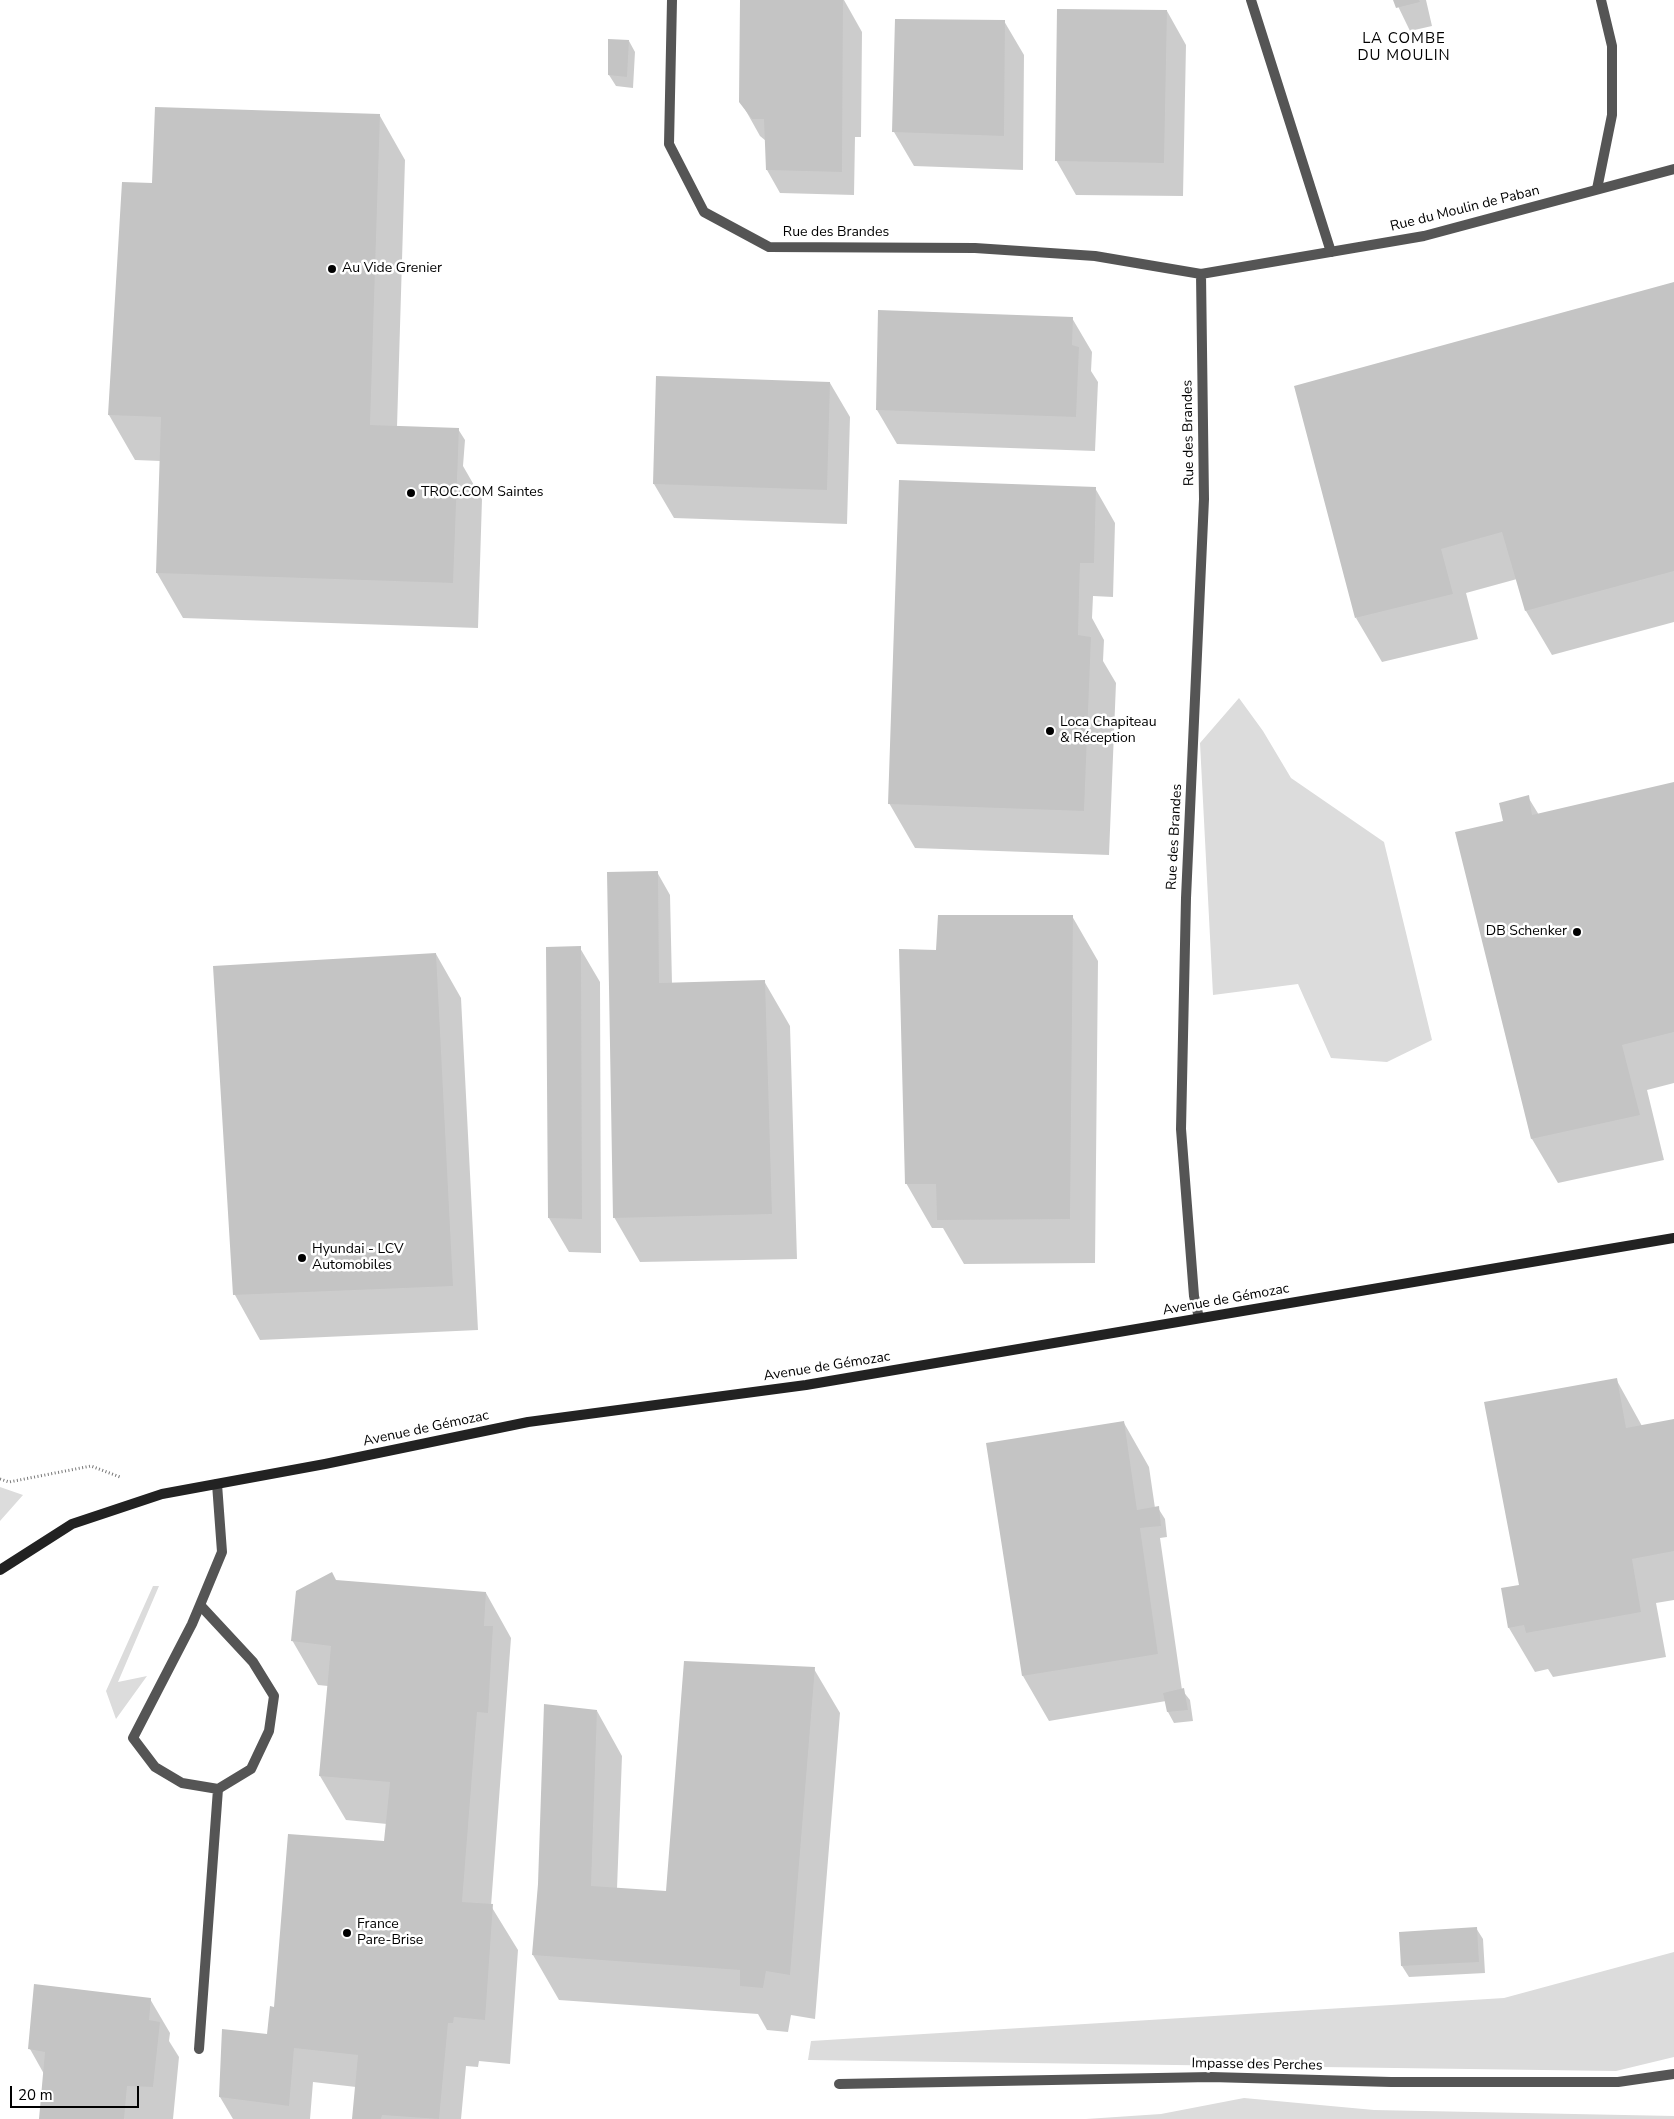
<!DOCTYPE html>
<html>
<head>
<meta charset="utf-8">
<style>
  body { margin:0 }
  #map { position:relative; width:1674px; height:2119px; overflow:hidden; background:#fff; font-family:"Nunito Sans",sans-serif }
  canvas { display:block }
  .scale { position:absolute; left:10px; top:2086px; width:129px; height:22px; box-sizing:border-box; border:2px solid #000; border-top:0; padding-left:6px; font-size:15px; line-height:18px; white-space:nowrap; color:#000; -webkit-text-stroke:4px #fff; paint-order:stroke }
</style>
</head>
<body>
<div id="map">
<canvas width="1674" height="2119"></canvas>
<div class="scale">20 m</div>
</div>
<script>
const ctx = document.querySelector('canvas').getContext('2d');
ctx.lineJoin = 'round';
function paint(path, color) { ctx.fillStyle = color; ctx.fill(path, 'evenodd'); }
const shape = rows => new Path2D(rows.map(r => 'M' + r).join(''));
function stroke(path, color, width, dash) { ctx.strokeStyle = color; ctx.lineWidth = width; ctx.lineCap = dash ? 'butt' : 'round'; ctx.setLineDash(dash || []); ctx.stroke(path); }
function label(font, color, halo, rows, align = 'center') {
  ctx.font = font + ' "Nunito Sans",sans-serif'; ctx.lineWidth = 5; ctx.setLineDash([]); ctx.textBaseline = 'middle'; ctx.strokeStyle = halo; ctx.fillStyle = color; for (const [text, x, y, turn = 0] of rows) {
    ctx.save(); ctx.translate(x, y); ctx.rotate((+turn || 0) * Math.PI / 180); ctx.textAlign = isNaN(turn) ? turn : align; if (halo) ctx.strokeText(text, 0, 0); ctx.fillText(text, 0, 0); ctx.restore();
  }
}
paint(shape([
  [1239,698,1263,731,1291,778,1384,842,1432,1040,1387,1062,1331,1058,1298,984,1213,995,1200,743],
  [0,1487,23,1495,0,1521],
  [153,1586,159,1586,118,1682,147,1676,116,1719,106,1691],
  [1674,1952,1674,2057,1616,2071,808,2060,811,2041,1504,1998],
  [1244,2098,1374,2110,1674,2116,1674,2119,1086,2119,1161,2114]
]), '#dcdcdc');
paint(shape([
  [741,0,844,0,862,32,861,137,855,137,854,195,780,193,767,170,766,141,760,136,741,102],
  [1395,0,1426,0,1432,26,1410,31],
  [1167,11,1186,45,1183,196,1076,195,1056,160],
  [1004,21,1024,55,1023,170,914,166,894,132],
  [629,41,635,52,633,88,616,86,609,75],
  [380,116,405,160,397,427,458,429,465,440,463,466,482,499,478,628,183,618,157,573,161,461,135,460,109,415,123,183,154,184],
  [1674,283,1674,622,1552,655,1526,611,1517,579,1466,593,1478,639,1382,662,1356,618],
  [1072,318,1092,352,1091,371,1098,382,1095,451,897,444,877,410],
  [657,377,830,383,850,417,847,524,674,518,654,484],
  [1095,488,1115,523,1113,597,1093,596,1092,618,1104,640,1103,661,1116,683,1109,855,915,848,889,803],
  [1674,783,1674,1083,1647,1090,1664,1160,1558,1183,1532,1139,1505,822,1528,797,1539,815],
  [657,872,670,895,672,984,764,981,790,1026,797,1259,640,1262,614,1217],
  [1072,916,1098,961,1095,1263,964,1264,943,1228,932,1228,906,1183,937,951],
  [580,948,600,982,601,1253,569,1252,549,1218],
  [436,954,461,998,478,1330,260,1340,235,1295,215,967],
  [1616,1379,1642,1426,1674,1420,1674,1600,1656,1603,1666,1657,1553,1677,1548,1669,1535,1672,1509,1628,1520,1586],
  [1124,1423,1149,1467,1155,1508,1158,1508,1165,1519,1167,1537,1160,1538,1182,1690,1190,1700,1193,1721,1174,1723,1168,1712,1166,1701,1049,1721,1023,1676,987,1444],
  [336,1582,486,1593,511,1638,491,1906,518,1950,510,2064,479,2061,478,2067,466,2066,461,2119,354,2119,356,2087,313,2082,310,2119,233,2119,220,2097,268,2035,275,2008,385,1843,387,1824,346,1820,320,1776,328,1686,318,1685,292,1640],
  [814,1669,840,1713,815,2019,791,2015,788,2032,767,2030,758,2014,559,2000,533,1955,539,1884,597,1711,622,1756,617,1889,667,1893],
  [1476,1928,1483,1939,1485,1973,1409,1977,1402,1966,1400,1933],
  [150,1999,170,2033,169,2041,179,2057,173,2119,40,2119,44,2074,30,2049]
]), '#0003');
paint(shape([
  [740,0,843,0,842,172,766,170,764,119,752,119,739,102],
  [1393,0,1419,0,1420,2,1396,8],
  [1057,9,1167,10,1164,163,1055,161],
  [895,19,1005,20,1004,136,892,132],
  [608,39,629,40,627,77,608,75],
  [155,107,380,114,370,425,459,428,453,583,156,573,161,417,108,415,122,182,152,183],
  [1674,282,1674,571,1525,611,1502,532,1441,549,1453,594,1355,618,1294,386],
  [878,310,1073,317,1072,345,1079,347,1076,417,876,410],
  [656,376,830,382,827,490,653,484],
  [899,480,1096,487,1094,563,1080,563,1079,594,1078,635,1091,637,1084,811,888,804],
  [1674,782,1674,1032,1622,1045,1640,1115,1531,1139,1455,832,1503,821,1499,803,1529,795,1532,815],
  [658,871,659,983,765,980,772,1214,613,1218,607,872],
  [938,915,1073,915,1070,1219,937,1220,936,1184,905,1184,899,949,936,950],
  [581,946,582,1219,548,1218,546,947],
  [436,953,453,1286,233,1295,213,966],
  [1617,1378,1626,1428,1674,1419,1674,1551,1632,1559,1641,1612,1526,1633,1524,1625,1508,1628,1501,1588,1519,1585,1484,1402],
  [1124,1421,1137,1510,1159,1506,1161,1526,1140,1528,1158,1654,1022,1676,986,1443],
  [332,1572,336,1580,486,1592,484,1626,493,1626,488,1713,477,1712,462,1902,493,1904,485,2020,454,2017,453,2023,448,2023,439,2119,382,2115,381,2119,352,2119,358,2055,294,2048,289,2106,219,2097,222,2029,267,2034,270,2006,274,2007,288,1834,384,1841,390,1782,319,1776,331,1646,291,1641,296,1591],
  [684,1661,815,1667,790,1975,766,1971,763,1988,740,1986,740,1970,532,1955,538,1884,544,1704,597,1710,591,1886,666,1891],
  [1184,1688,1188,1710,1167,1712,1163,1693],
  [1477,1927,1479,1962,1401,1966,1399,1932],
  [34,1984,151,1998,149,2020,160,2022,153,2087,127,2086,124,2119,39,2119,45,2052,28,2049]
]), '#c4c4c4');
stroke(shape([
  [0,1479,9,1482,91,1466,120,1477]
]), '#777', 3, [1, 2.5]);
stroke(shape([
  [1251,0,1331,252],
  [1597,189,1612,115,1612,46,1601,0],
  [200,1605,253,1662,274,1696,269,1731,251,1769,218,1789,182,1783,155,1767,133,1738,192,1624,200,1605,222,1552,217,1484],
  [199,2049,218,1789]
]), '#555', 10);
stroke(shape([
  [672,0,669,144,704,212,769,247,975,248,1095,256,1201,274,1424,236,1674,169],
  [1199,1318,1194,1296,1181,1129,1186,898,1204,499,1201,274],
  [839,2084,1211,2077,1391,2082,1618,2082,1674,2074]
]), '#555', 10);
stroke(shape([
  [0,1570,72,1524,162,1494,325,1464,528,1422,806,1385,1674,1238]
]), '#222', 10);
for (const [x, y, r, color] of [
  [332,269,5,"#000"],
  [411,493,5,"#000"],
  [1050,731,5,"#000"],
  [1577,932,5,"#000"],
  [302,1258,5,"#000"],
  [347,1933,5,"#000"]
]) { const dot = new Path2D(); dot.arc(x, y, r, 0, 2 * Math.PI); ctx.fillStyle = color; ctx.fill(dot); stroke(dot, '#fff', 2); }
label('14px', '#000', '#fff', [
  ["Rue du Moulin de Paban",1465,209,-14],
  ["Rue des Brandes",836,233],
  ["Rue des Brandes",1189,433,-91],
  ["Rue des Brandes",1175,837,-87],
  ["Avenue de Gémozac",1226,1300,-10],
  ["Avenue de Gémozac",827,1367,-9],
  ["Avenue de Gémozac",426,1429,-12],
  ["Impasse des Perches",1257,2065,1]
]);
label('14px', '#000', '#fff', [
  ["Au Vide Grenier",342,269],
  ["TROC.COM Saintes",421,493],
  ["Loca Chapiteau",1060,723],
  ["& Réception",1060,739],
  ["DB Schenker",1567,932,"right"],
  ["Hyundai - LCV",312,1250],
  ["Automobiles",312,1266],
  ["France",357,1925],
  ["Pare-Brise",357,1941]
], 'left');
ctx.letterSpacing = '1px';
label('15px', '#000', '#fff', [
  ["LA COMBE",1404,39],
  ["DU MOULIN",1404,56]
]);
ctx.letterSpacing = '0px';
</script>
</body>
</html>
